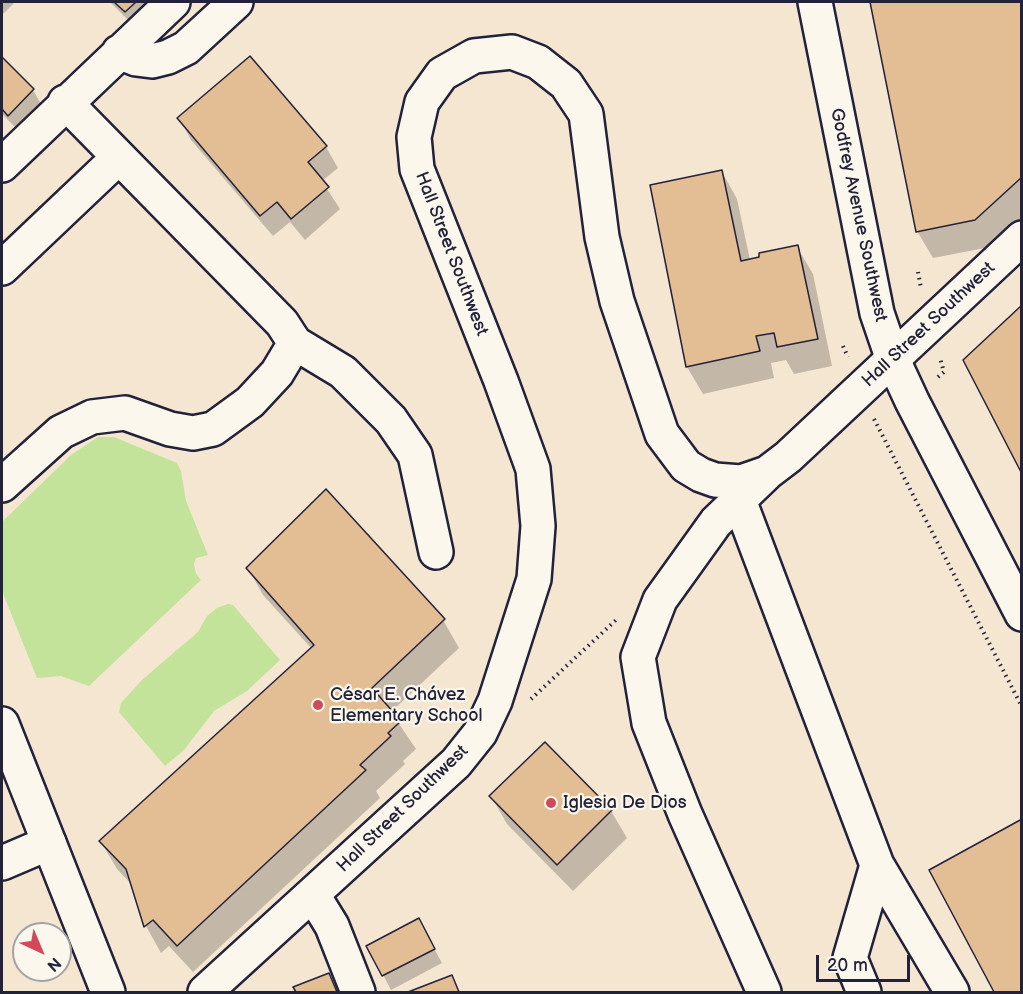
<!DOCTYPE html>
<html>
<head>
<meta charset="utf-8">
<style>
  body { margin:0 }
  #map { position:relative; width:1023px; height:994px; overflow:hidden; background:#f4e6d1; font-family:"Balsamiq Sans",sans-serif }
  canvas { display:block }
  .frame { position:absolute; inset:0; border:3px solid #22223b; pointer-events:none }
  .north { position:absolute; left:12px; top:922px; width:60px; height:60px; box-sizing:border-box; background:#fbf7ec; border:2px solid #a4a2a5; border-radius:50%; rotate:136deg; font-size:16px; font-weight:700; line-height:24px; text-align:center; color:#22223b }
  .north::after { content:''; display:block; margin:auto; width:21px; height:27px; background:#d1495b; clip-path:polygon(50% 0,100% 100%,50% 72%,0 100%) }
  .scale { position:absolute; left:816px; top:955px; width:94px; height:27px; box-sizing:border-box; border:3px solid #22223b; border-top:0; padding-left:8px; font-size:18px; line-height:21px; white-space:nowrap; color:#22223b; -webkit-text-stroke:4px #fbf7ec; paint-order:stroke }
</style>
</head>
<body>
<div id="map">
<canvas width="1023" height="994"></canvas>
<div class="frame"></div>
<div class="north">N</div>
<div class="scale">20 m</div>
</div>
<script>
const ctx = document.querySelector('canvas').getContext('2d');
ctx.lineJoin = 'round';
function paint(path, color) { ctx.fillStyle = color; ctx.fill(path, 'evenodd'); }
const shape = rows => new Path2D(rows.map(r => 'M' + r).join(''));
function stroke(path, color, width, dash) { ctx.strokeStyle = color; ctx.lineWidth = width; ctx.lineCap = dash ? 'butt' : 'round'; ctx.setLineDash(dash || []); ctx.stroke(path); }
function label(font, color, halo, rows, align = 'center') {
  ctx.font = font + ' "Balsamiq Sans",sans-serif'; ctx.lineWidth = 4.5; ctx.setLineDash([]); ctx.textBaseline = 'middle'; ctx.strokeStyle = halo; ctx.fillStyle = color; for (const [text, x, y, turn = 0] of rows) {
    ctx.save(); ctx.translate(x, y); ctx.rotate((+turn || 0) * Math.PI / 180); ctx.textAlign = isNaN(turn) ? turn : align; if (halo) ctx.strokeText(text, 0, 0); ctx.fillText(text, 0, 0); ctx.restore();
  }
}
paint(shape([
  [98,437,114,437,177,463,181,471,186,501,208,555,196,558,194,564,196,574,201,580,89,686,61,676,37,678,2,591,2,522,71,455],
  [228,604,233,605,280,660,247,691,214,711,184,750,165,766,119,712,121,703,143,679,198,632,207,616,217,608]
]), '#c3e39b');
paint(shape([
  [2,2,15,2,2,15],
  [110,2,153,2,133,25],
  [872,2,1022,2,1022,218,990,247,933,258,917,231],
  [2,60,33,90,41,104,17,129,2,114],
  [179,118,326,147,338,168,322,181,340,209,305,240,290,222,273,236,191,140],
  [722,172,737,199,750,260,797,247,813,274,832,366,794,374,786,360,771,363,774,378,703,394,687,367,652,186],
  [248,568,443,620,459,648,391,712,416,749,403,761,405,764,376,791,380,798,193,972,169,946,161,953,146,926,132,885,117,869,101,842,312,649,263,595],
  [491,796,611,811,627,838,573,891,507,824],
  [426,934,442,963,391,990,368,946],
  [329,975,338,992,297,992,295,988],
  [451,977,460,992,412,992]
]), '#0003');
const building = shape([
  [114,2,136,2,125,12,114,2],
  [870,2,1022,2,1022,177,975,220,916,232,870,2],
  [250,56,327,146,308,162,329,187,291,219,277,202,260,216,177,118,250,56],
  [2,57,34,89,8,116,2,109,2,57],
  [722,170,741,261,759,257,759,253,798,245,818,339,777,347,774,333,756,336,760,351,686,367,650,185,722,170],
  [1022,305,1022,474,963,360,1022,305],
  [326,489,445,619,372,688,401,721,388,733,391,736,360,765,366,770,177,946,153,920,144,927,126,869,99,841,314,645,246,568,326,489],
  [545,742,612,810,557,865,489,796,545,742],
  [1022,819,1022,992,994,992,929,870,1022,819],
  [419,918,435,949,382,976,366,946,419,918],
  [329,973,337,992,296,992,293,987,329,973],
  [452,975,459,992,408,992,452,975]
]);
paint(building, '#e3bd93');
stroke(building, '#22223b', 1.5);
const minor = shape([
  [119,52,136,59,152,61,168,57,186,48,236,2],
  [65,102,282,323,295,343,343,372,391,420,415,455,436,552],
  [2,165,173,2],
  [2,268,119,157],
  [2,485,61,432,92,417,125,413,170,429,193,433,213,429,250,402,277,373,295,343],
  [739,500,877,865],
  [2,863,49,843],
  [313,895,332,926,358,992],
  [205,992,456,763,480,733,495,701,534,579,538,526,533,469,501,381,417,169,414,137,422,102,442,74,474,56,512,52,538,62,566,84,586,114,602,237,617,301,662,434,686,466,701,475,715,480,741,482,767,473,788,457,1022,238],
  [764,992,685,814,649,723,638,657,660,600,716,522,766,474],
  [864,992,850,958,877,865,952,992]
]);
const major = shape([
  [815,2,877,313,893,360,912,401,1022,614],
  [2,724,108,992]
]);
stroke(minor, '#22223b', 38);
stroke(major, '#22223b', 38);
stroke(shape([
  [918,272,921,288],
  [843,346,848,357],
  [938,377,944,372,940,358],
  [874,419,1022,707],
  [531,699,616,620]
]), '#22223b', 4, [1.5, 4.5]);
stroke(minor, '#fbf7ec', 33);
stroke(major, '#fbf7ec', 33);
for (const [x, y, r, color] of [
  [318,705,6,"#d1495b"],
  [551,803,6,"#d1495b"]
]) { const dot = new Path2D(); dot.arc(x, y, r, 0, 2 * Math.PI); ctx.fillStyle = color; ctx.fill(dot); stroke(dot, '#fbf7ec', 2); }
label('18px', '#22223b', '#fbf7ec', [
  ["Godfrey Avenue Southwest",858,215,78],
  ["Hall Street Southwest",451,254,69],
  ["Hall Street Southwest",929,325,-43],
  ["Hall Street Southwest",403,809,-44]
]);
label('18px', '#22223b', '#fbf7ec', [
  ["César E. Chávez",330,695],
  ["Elementary School",330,716],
  ["Iglesia De Dios",563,803]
], 'left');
</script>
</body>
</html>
